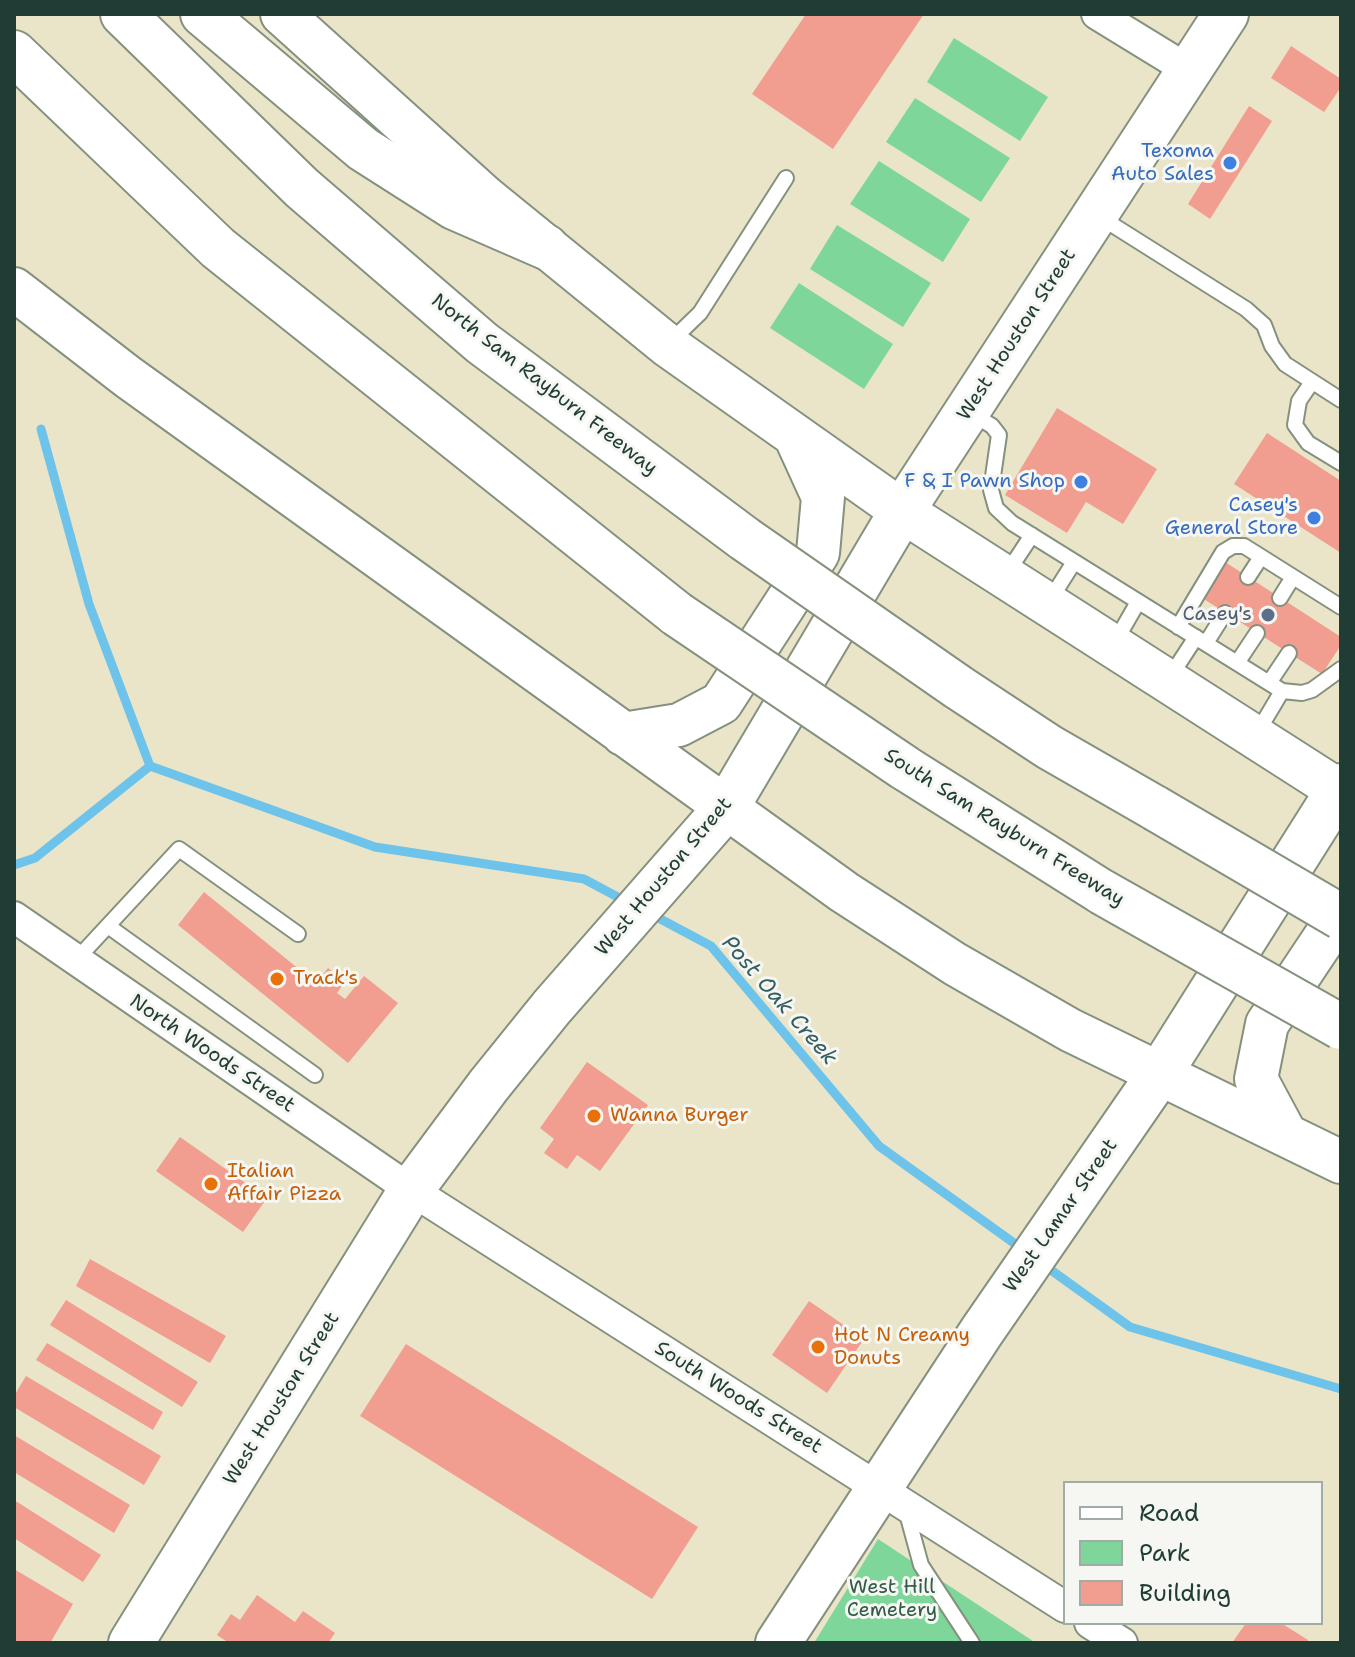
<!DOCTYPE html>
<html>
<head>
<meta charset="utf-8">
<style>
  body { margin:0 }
  #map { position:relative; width:1355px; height:1657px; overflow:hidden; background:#eae5c9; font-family:"Shantell Sans",sans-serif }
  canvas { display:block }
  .frame { position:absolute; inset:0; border:16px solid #1f3d34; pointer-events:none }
  .legend { position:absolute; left:1063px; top:1481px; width:260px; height:144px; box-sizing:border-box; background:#f6f6f2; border:2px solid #a0aca6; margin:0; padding:10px 14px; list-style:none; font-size:24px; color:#1f3d34 }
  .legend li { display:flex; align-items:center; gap:16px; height:40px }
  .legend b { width:40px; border:2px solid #a0aca6 }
</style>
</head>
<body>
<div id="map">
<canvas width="1355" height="1657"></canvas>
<div class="frame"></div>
<ul class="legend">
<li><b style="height:10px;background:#fff"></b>Road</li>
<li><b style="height:22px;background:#7ed69b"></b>Park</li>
<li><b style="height:22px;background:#f19d90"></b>Building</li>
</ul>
</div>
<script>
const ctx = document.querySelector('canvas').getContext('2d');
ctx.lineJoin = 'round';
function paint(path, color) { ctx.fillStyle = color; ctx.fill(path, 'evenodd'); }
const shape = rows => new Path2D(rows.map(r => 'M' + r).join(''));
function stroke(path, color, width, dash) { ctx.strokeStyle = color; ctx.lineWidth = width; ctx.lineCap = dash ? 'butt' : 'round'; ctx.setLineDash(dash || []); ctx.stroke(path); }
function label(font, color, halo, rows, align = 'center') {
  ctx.font = font + ' "Shantell Sans",sans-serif'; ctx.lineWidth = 6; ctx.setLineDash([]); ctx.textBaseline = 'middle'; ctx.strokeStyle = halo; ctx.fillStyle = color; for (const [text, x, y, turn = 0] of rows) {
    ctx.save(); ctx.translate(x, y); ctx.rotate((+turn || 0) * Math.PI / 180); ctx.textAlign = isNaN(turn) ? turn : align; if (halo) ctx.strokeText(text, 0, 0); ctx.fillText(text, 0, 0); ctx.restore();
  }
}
paint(shape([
  [954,38,1048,97,1020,141,927,82],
  [915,98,1010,158,981,202,886,142],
  [879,161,970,219,943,262,850,204],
  [837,225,931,283,903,327,810,269],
  [799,283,893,344,864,389,770,328],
  [878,1539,1036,1643,814,1643]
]), '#7ed69b');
stroke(shape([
  [41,429,89,604,150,766],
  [14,865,35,858,150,766,375,847,584,879,627,902],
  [651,914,711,946,879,1146,1025,1251],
  [1044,1265,1130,1327,1341,1389]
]), '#6dc3ea', 9);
paint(shape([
  [806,14,924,14,833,149,752,94],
  [1291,46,1341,79,1341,87,1324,112,1271,78],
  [1249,106,1272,121,1210,219,1188,204],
  [1057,408,1157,469,1123,524,1086,502,1067,533,1005,495],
  [1267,433,1341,481,1341,553,1234,484],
  [1222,560,1341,637,1341,645,1322,674,1199,596],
  [204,892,316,983,328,968,345,982,337,993,345,999,364,976,398,1003,348,1063,178,925],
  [587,1062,648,1105,600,1171,577,1155,567,1169,544,1153,554,1139,540,1128],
  [180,1137,267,1198,243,1232,156,1171],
  [90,1259,226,1336,210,1363,76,1286],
  [66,1300,198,1382,182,1407,50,1325],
  [809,1301,864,1339,827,1393,772,1355],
  [47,1343,163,1412,153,1430,36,1360],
  [406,1344,698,1527,652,1599,360,1416],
  [26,1376,161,1456,144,1485,14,1407,14,1396],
  [14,1435,130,1505,114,1533,14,1472],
  [14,1500,101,1555,83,1582,14,1538],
  [14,1569,73,1604,50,1643,14,1643],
  [257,1595,295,1622,303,1611,335,1633,328,1643,229,1643,217,1635,231,1614,240,1620],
  [1246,1623,1281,1623,1308,1640,1306,1643,1232,1643]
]), '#f19d90');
const lane = shape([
  [1100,217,1246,309,1264,325,1272,346,1285,364,1341,400],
  [670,342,700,313,786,178],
  [1312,382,1299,401,1295,425,1308,443,1341,463],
  [971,413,992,426,999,435,991,490,996,508,1012,523,1282,691,1302,693,1312,690,1341,669],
  [1007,573,1032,535],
  [1248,577,1261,557],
  [1280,598,1293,577],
  [1050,600,1074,562],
  [1178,627,1223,552,1233,546,1244,546,1341,607],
  [1115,642,1138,602],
  [1206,643,1225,613],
  [1237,663,1257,633],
  [1170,677,1196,637],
  [1269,683,1289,653],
  [1257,733,1282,691],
  [108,926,315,1075],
  [76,960,179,849,298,934],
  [906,1510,921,1565,972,1643]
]);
const street = shape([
  [1097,14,1190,71],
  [14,917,411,1190,1065,1607],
  [1090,1623,1122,1643]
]);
const secondary = shape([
  [282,14,485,197,667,345,902,511,1341,792],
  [14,289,128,377,844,892,955,964,1070,1030,1341,1162],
  [623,734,679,725,721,703,818,553,823,497,797,440],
  [1286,1135,1256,1079,1267,1024,1341,913]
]);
const primary = shape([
  [131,1643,411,1190,489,1085,552,1007,726,808,902,511,1226,14],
  [778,1643,982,1331,1160,1073,1341,786]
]);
const highway = shape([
  [123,14,302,188,482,343,745,539],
  [203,14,363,149,454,207,546,247],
  [14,53,218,248,677,614],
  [958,687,1049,747,1155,808],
  [905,768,1102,892]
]);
stroke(lane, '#84917e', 18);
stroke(street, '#84917e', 34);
stroke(secondary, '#84917e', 46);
stroke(primary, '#84917e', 48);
stroke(highway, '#84917e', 48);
stroke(lane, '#fff', 14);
stroke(street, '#fff', 30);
stroke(secondary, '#fff', 42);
stroke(primary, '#fff', 44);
stroke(highway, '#fff', 44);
const highwayBridge = shape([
  [745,539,958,687],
  [677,614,905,768],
  [1155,808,1341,917],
  [1102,892,1341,1027]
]);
stroke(highwayBridge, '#84917e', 48, []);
stroke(highwayBridge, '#fff', 44);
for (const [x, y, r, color] of [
  [1230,163,8,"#3f7fe0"],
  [1081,482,8,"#3f7fe0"],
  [1314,518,8,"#3f7fe0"],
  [1268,615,8,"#5c6f8a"],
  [277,979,8,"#e8710a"],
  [594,1116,8,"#e8710a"],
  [211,1184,8,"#e8710a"],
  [818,1347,8,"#e8710a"]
]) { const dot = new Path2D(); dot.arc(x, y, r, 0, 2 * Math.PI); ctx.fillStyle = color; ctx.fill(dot); stroke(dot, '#f6f6f2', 3); }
label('20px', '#366cbe', '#f6f6f2', [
  ["Texoma",1214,152],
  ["Auto Sales",1214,175],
  ["F & I Pawn Shop",1065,482],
  ["Casey's",1298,506],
  ["General Store",1298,529]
], 'right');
label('20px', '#1f3d34', '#f6f6f2', [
  ["West Houston Street",1017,335,-57],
  ["North Sam Rayburn Freeway",544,385,38],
  ["South Sam Rayburn Freeway",1004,828,32],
  ["West Houston Street",664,877,-50],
  ["North Woods Street",212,1054,34],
  ["West Lamar Street",1061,1216,-55],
  ["South Woods Street",738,1398,32],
  ["West Houston Street",282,1399,-58]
]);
label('20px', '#4e5e75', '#f6f6f2', [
  ["Casey's",1252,615]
], 'right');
label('20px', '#c56008', '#f6f6f2', [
  ["Track's",293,979],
  ["Wanna Burger",610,1116],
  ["Italian",227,1172],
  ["Affair Pizza",227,1195],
  ["Hot N Creamy",834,1336],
  ["Donuts",834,1359]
], 'left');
label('20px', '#325c49', '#f6f6f2', [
  ["West Hill",892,1588],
  ["Cemetery",892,1611]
]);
label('italic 22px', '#325e62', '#f6f6f2', [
  ["Post Oak Creek",779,1001,49]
]);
</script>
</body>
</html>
